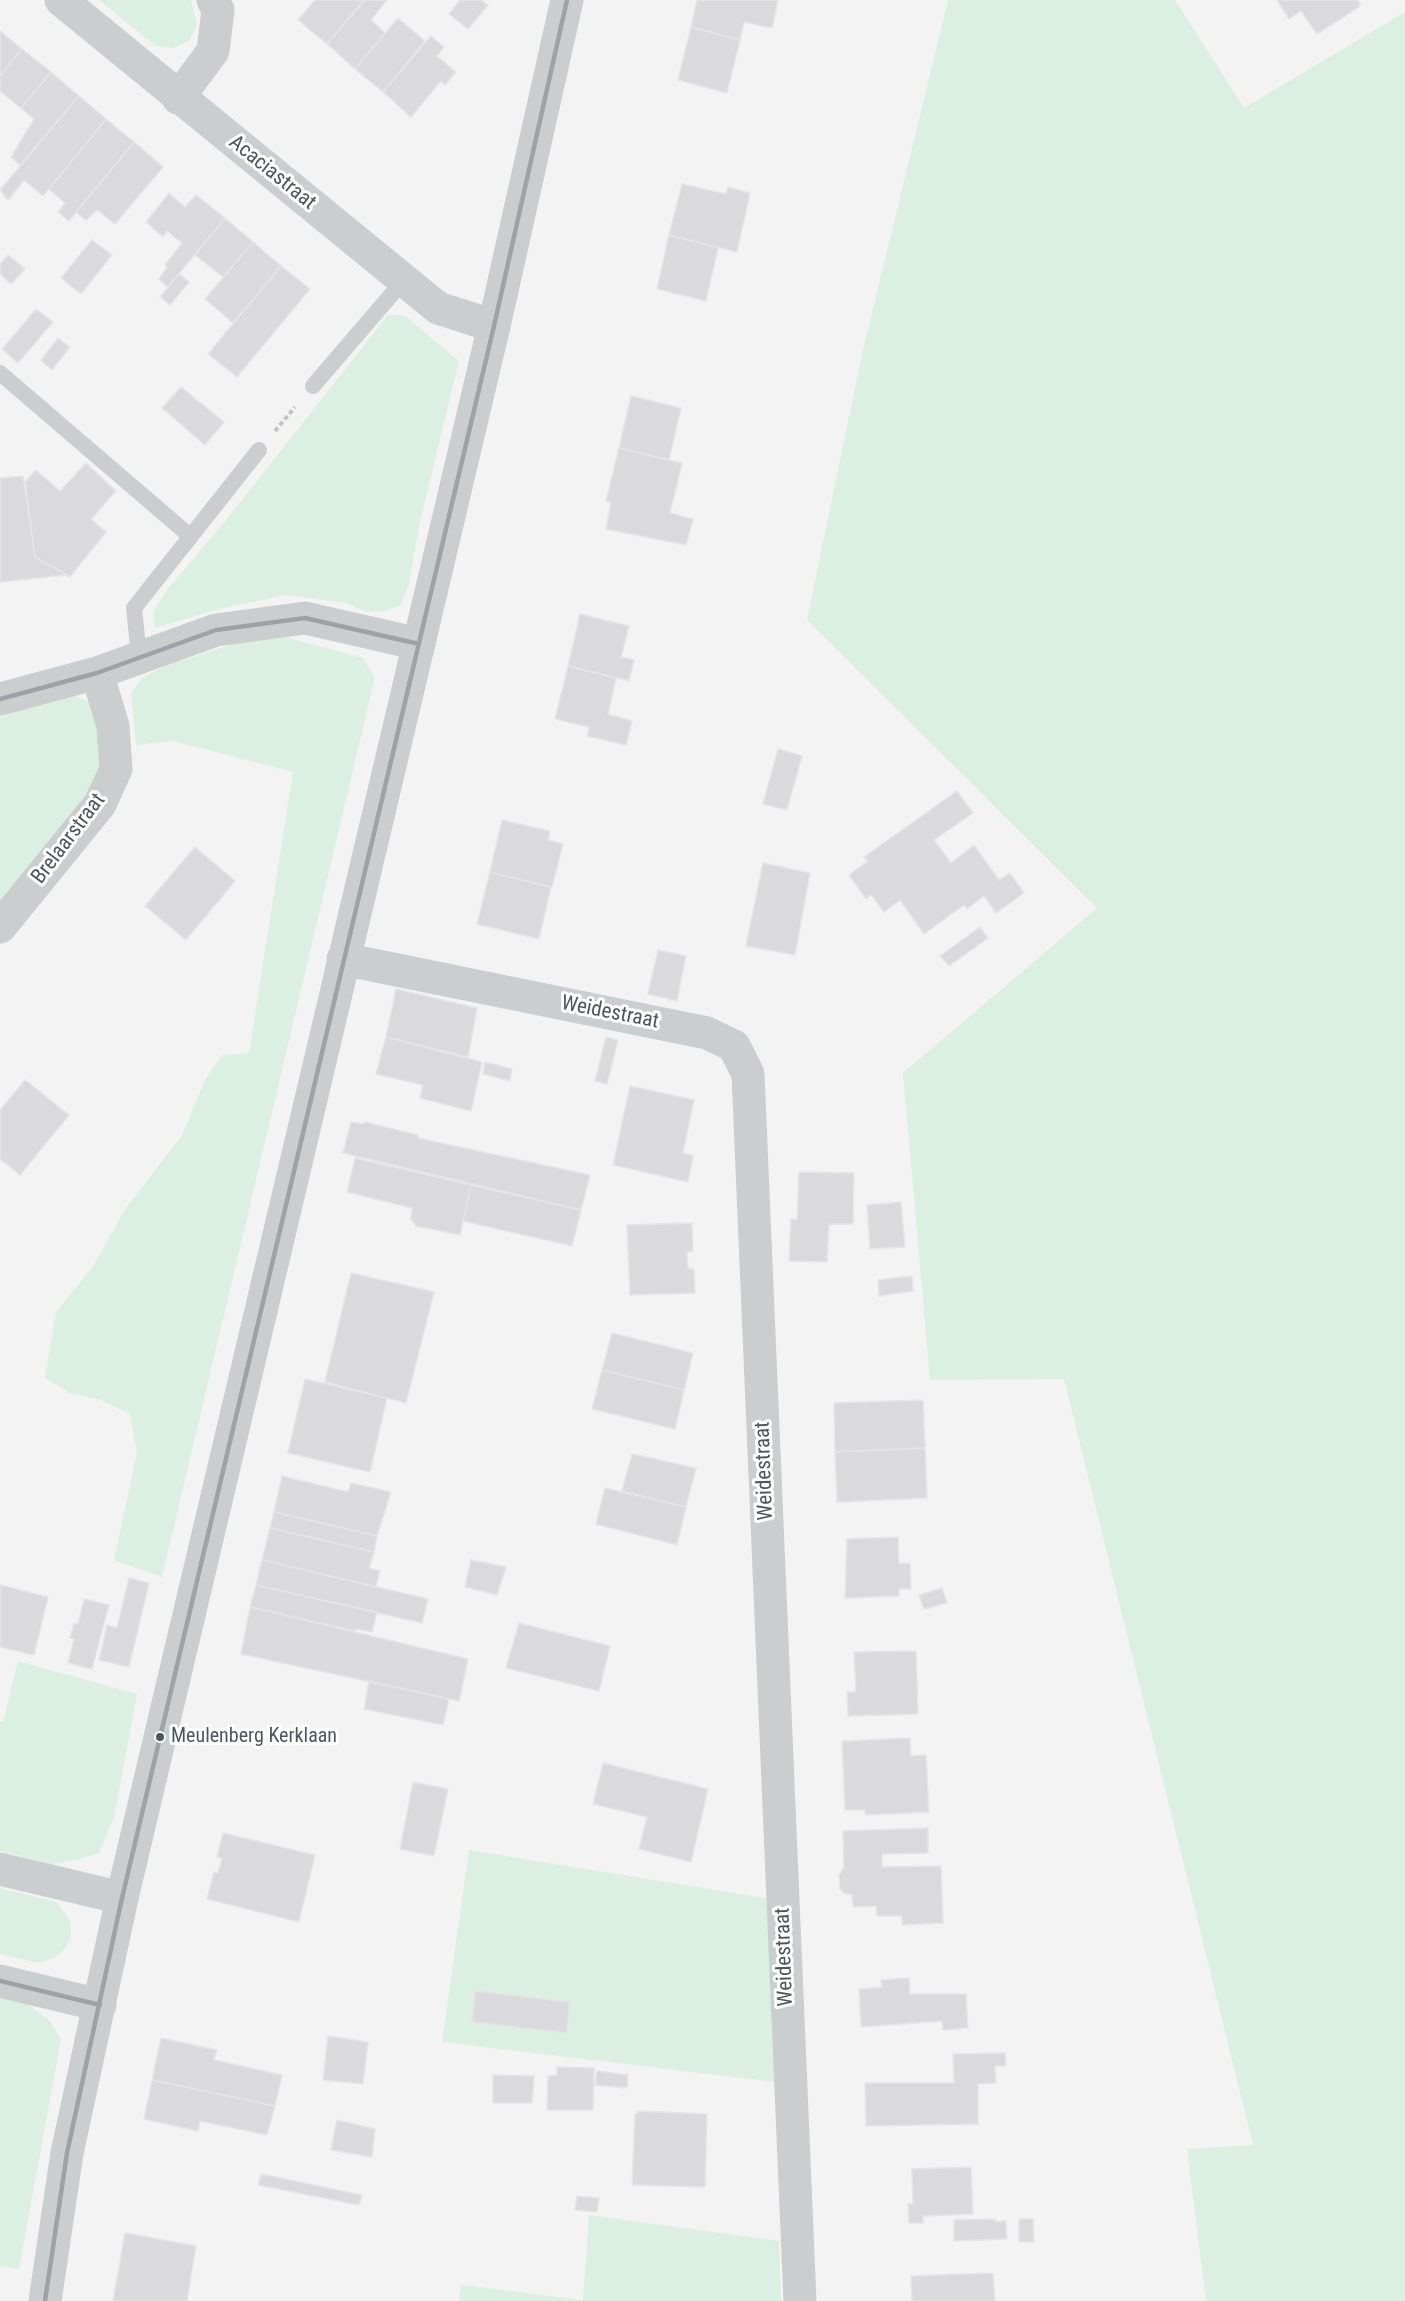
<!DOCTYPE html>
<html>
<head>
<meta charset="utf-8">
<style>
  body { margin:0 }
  canvas { display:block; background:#f4f3f3 }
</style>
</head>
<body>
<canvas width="1405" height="2301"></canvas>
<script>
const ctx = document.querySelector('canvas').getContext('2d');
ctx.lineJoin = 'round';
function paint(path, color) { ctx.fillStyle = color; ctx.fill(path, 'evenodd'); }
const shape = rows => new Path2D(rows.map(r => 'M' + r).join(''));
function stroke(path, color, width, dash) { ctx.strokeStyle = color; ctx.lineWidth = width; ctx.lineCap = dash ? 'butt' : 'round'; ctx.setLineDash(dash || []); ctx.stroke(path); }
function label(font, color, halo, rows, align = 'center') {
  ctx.font = font + ' "Roboto Condensed",sans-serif'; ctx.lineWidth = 6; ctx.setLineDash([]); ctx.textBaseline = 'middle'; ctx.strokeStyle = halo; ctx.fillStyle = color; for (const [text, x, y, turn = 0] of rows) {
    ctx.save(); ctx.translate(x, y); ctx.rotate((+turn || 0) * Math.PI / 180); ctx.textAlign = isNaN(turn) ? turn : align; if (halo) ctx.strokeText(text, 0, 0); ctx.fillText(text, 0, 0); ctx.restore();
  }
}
paint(shape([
  [99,0,191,0,197,24,189,41,174,48,155,46],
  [948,0,1175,0,1244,108,1405,12,1405,2301,1206,2301,1187,2149,1253,2145,1064,1379,930,1380,903,1073,1097,908,807,620,862,354],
  [388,315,404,315,459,361,419,526,409,584,401,605,386,611,366,612,346,603,286,595,216,610,155,628,153,612,166,591,223,524],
  [285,637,363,658,375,677,162,1577,114,1560,137,1453,130,1414,101,1400,70,1393,45,1378,56,1312,94,1265,123,1212,182,1135,205,1080,222,1055,249,1053,293,772,173,741,136,745,131,693,142,678,165,666,245,640],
  [72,695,89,701,104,734,98,780,0,905,0,717,61,696],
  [18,1661,137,1694,114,1818,99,1853,77,1860,51,1864,0,1851,0,1721,3,1722],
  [469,1850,771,1899,775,2082,442,2042],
  [0,1888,57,1902,70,1921,71,1935,67,1946,58,1956,39,1963,0,1954],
  [0,1997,26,2003,50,2021,61,2039,19,2269,0,2266],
  [589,2215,779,2241,781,2301,459,2301,461,2285,583,2300]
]), '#dbefe2');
const building = shape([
  [315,0,364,0,327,44,298,20,315,0],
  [365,0,387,0,371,20,385,33,355,69,327,44,365,0],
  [460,0,481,0,488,5,468,29,449,14,460,0],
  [697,0,778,0,772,28,744,22,740,40,691,27,697,0],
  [1277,0,1358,0,1360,3,1359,7,1317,34,1301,11,1289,19,1277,0],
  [398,18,425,41,383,92,355,69,398,18],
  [691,27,740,40,727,93,678,80,691,27],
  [0,31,22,49,0,76,0,31],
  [431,36,444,47,437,56,456,72,445,85,441,81,411,117,383,92,431,36],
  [22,49,51,72,21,108,0,91,0,76,22,49],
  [51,72,79,96,20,165,11,157,34,119,21,108,51,72],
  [79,96,106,119,43,196,24,180,8,200,0,190,79,96],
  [106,119,134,142,69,221,58,212,65,203,49,189,106,119],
  [134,142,163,167,115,224,97,210,86,220,76,212,134,142],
  [682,184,726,194,728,187,750,193,737,252,669,235,682,184],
  [169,193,185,207,196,195,225,218,168,287,159,279,167,267,165,265,182,243,167,231,163,237,146,222,169,193],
  [225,218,253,242,223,277,195,255,225,218],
  [669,235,718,248,706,301,657,289,669,235],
  [92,240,112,255,81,294,61,278,92,240],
  [253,242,281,266,233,323,205,299,253,242],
  [8,255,25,269,11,284,0,274,0,264,8,255],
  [281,266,310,289,237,377,208,354,281,266],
  [179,274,189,282,170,305,160,297,179,274],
  [36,309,53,322,18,363,2,349,36,309],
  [58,338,70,347,52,370,41,360,58,338],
  [181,387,224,422,205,445,162,408,181,387],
  [631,396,681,408,669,460,619,448,631,396],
  [619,448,682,463,670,513,693,519,686,545,606,529,611,503,606,501,619,448],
  [86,463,116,491,91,519,106,532,70,577,35,557,25,482,36,470,60,491,86,463],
  [23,476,35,557,67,575,0,582,0,478,23,476],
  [580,614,629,626,621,657,634,660,629,681,568,666,580,614],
  [568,666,616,678,608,714,632,721,626,745,587,736,589,727,555,719,568,666],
  [778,749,802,756,787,810,763,804,778,749],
  [957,791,973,813,934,840,951,863,974,845,999,880,1010,873,1024,893,996,913,984,896,967,909,964,905,924,934,900,900,884,912,871,895,866,899,849,875,868,861,864,857,957,791],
  [502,820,550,831,548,840,563,844,552,887,490,872,502,820],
  [195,847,235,881,186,940,145,906,195,847],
  [763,863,810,873,795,955,746,946,763,863],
  [490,872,551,887,539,939,477,924,490,872],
  [980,927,988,938,949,966,940,956,980,927],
  [658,950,686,956,677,1001,648,994,658,950],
  [396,989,477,1008,468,1057,386,1037,396,989],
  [386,1037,482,1062,471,1111,420,1098,423,1085,376,1074,386,1037],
  [606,1037,618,1040,607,1084,595,1081,606,1037],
  [485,1062,512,1069,510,1081,483,1074,485,1062],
  [25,1080,69,1115,20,1175,0,1159,0,1110,25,1080],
  [630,1086,694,1100,683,1153,693,1156,688,1182,613,1165,630,1086],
  [351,1122,363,1124,365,1122,418,1135,418,1138,590,1175,581,1210,343,1153,351,1122],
  [355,1158,471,1185,460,1235,416,1226,411,1219,412,1208,347,1192,355,1158],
  [799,1172,854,1173,853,1224,829,1224,827,1262,789,1261,791,1219,797,1220,799,1172],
  [471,1185,581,1210,572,1246,463,1221,471,1185],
  [901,1202,905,1247,870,1249,867,1205,901,1202],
  [692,1223,693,1251,687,1252,688,1269,694,1269,695,1293,630,1295,627,1225,692,1223],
  [351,1273,434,1292,406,1403,325,1382,351,1273],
  [912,1276,913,1291,879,1296,878,1280,912,1276],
  [612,1333,693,1353,684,1390,602,1370,612,1333],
  [602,1370,684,1390,675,1429,592,1409,602,1370],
  [305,1379,387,1398,370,1472,288,1453,305,1379],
  [923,1400,925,1448,835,1452,834,1403,923,1400],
  [925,1448,927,1498,837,1502,835,1452,925,1448],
  [632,1454,696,1468,686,1507,622,1491,632,1454],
  [282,1476,348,1492,351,1483,391,1492,377,1536,274,1512,282,1476],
  [605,1488,686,1507,677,1545,596,1524,605,1488],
  [274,1512,377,1536,374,1552,270,1528,274,1512],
  [270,1528,374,1552,369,1568,380,1571,376,1587,262,1560,270,1528],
  [898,1537,899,1564,910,1563,911,1589,899,1589,899,1596,845,1598,847,1539,898,1537],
  [262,1560,428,1599,422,1623,256,1585,262,1560],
  [471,1560,506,1567,497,1595,465,1587,471,1560],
  [129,1578,149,1583,129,1667,99,1660,107,1625,117,1628,129,1578],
  [0,1585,48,1597,34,1655,0,1647,0,1585],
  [256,1585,377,1612,372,1632,357,1629,355,1631,250,1607,256,1585],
  [942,1588,947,1603,924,1609,919,1595,942,1588],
  [84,1599,109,1605,92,1669,68,1663,74,1639,70,1638,74,1623,78,1624,84,1599],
  [250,1607,468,1659,459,1701,241,1654,250,1607],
  [519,1623,610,1646,599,1691,506,1668,519,1623],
  [916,1651,918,1714,848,1716,847,1692,856,1692,854,1652,916,1651],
  [369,1681,449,1699,443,1725,364,1709,369,1681],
  [910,1738,911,1756,926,1755,929,1812,865,1815,865,1810,845,1810,842,1741,910,1738],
  [603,1763,708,1789,691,1862,639,1849,647,1817,593,1804,603,1763],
  [413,1782,448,1789,434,1856,400,1849,413,1782],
  [928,1828,928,1853,882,1854,882,1867,941,1866,943,1923,902,1925,902,1916,877,1916,876,1906,853,1907,852,1894,845,1894,840,1889,839,1875,844,1868,843,1831,928,1828],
  [223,1833,315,1855,299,1922,207,1899,214,1872,218,1873,222,1858,217,1857,223,1833],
  [909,1978,910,1994,966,1994,968,2028,943,2030,942,2021,861,2027,859,1989,882,1987,881,1980,909,1978],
  [475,1991,570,2002,567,2033,472,2022,475,1991],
  [328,2036,368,2042,363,2084,323,2080,328,2036],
  [161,2038,217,2050,214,2060,282,2075,275,2106,152,2080,161,2038],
  [1005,2053,1006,2066,995,2066,996,2083,978,2084,978,2124,866,2126,865,2083,954,2083,953,2054,1005,2053],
  [557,2067,594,2068,593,2110,547,2110,548,2076,557,2075,557,2067],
  [597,2071,628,2075,627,2088,595,2085,597,2071],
  [493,2075,534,2076,532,2103,493,2103,493,2075],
  [152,2080,275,2106,267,2135,200,2121,198,2131,144,2119,152,2080],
  [638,2111,707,2114,705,2187,632,2185,635,2115,638,2111],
  [337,2120,375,2129,372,2157,331,2150,337,2120],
  [971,2167,973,2214,923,2216,923,2223,909,2223,908,2204,913,2204,912,2169,971,2167],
  [261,2174,362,2195,359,2205,258,2185,261,2174],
  [577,2196,599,2198,597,2212,575,2210,577,2196],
  [995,2219,996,2222,1006,2221,1007,2239,954,2241,954,2220,995,2219],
  [1019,2219,1033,2219,1034,2242,1019,2242,1019,2219],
  [125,2233,196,2246,187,2301,113,2301,125,2233],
  [993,2273,995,2301,912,2301,911,2276,993,2273]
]);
paint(building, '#dadadc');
stroke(building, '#e5e5e6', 1.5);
stroke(shape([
  [275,431,295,407]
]), '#bcc5c2', 4, [4.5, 3]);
stroke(shape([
  [0,373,190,536],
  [313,386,404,280],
  [139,657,134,608,259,450]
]), '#cbcecf', 16);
stroke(shape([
  [61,0,438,308,494,326],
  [178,98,213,51,218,10,213,0],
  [0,699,97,673,216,630,305,618,419,644],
  [0,927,100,804,116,769,113,726,97,673],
  [343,959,707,1033,734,1046,748,1074,800,2301],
  [0,1869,122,1898],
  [0,1981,100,2005]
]), '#cbcecf', 33);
stroke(shape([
  [45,2301,67,2153,122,1898,494,326,567,0]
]), '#cbcecf', 33);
stroke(shape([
  [0,699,97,673,216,630,305,618,419,644],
  [0,1981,100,2005],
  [45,2301,67,2153,122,1898,494,326,567,0]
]), '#9da2a6', 4.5);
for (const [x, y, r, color] of [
  [160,1737,5,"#4c565e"]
]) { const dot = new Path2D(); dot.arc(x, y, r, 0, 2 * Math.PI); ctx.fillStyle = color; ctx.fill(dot); stroke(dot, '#fff', 2); }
label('20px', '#4c565e', '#fff', [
  ["Meulenberg Kerklaan",171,1737]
], 'left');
label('21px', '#4c565e', '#fff', [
  ["Acaciastraat",272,173,39],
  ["Brelaarstraat",69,839,-53],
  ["Weidestraat",610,1013,11],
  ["Weidestraat",765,1471,-92],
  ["Weidestraat",785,1957,-92]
]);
</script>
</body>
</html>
